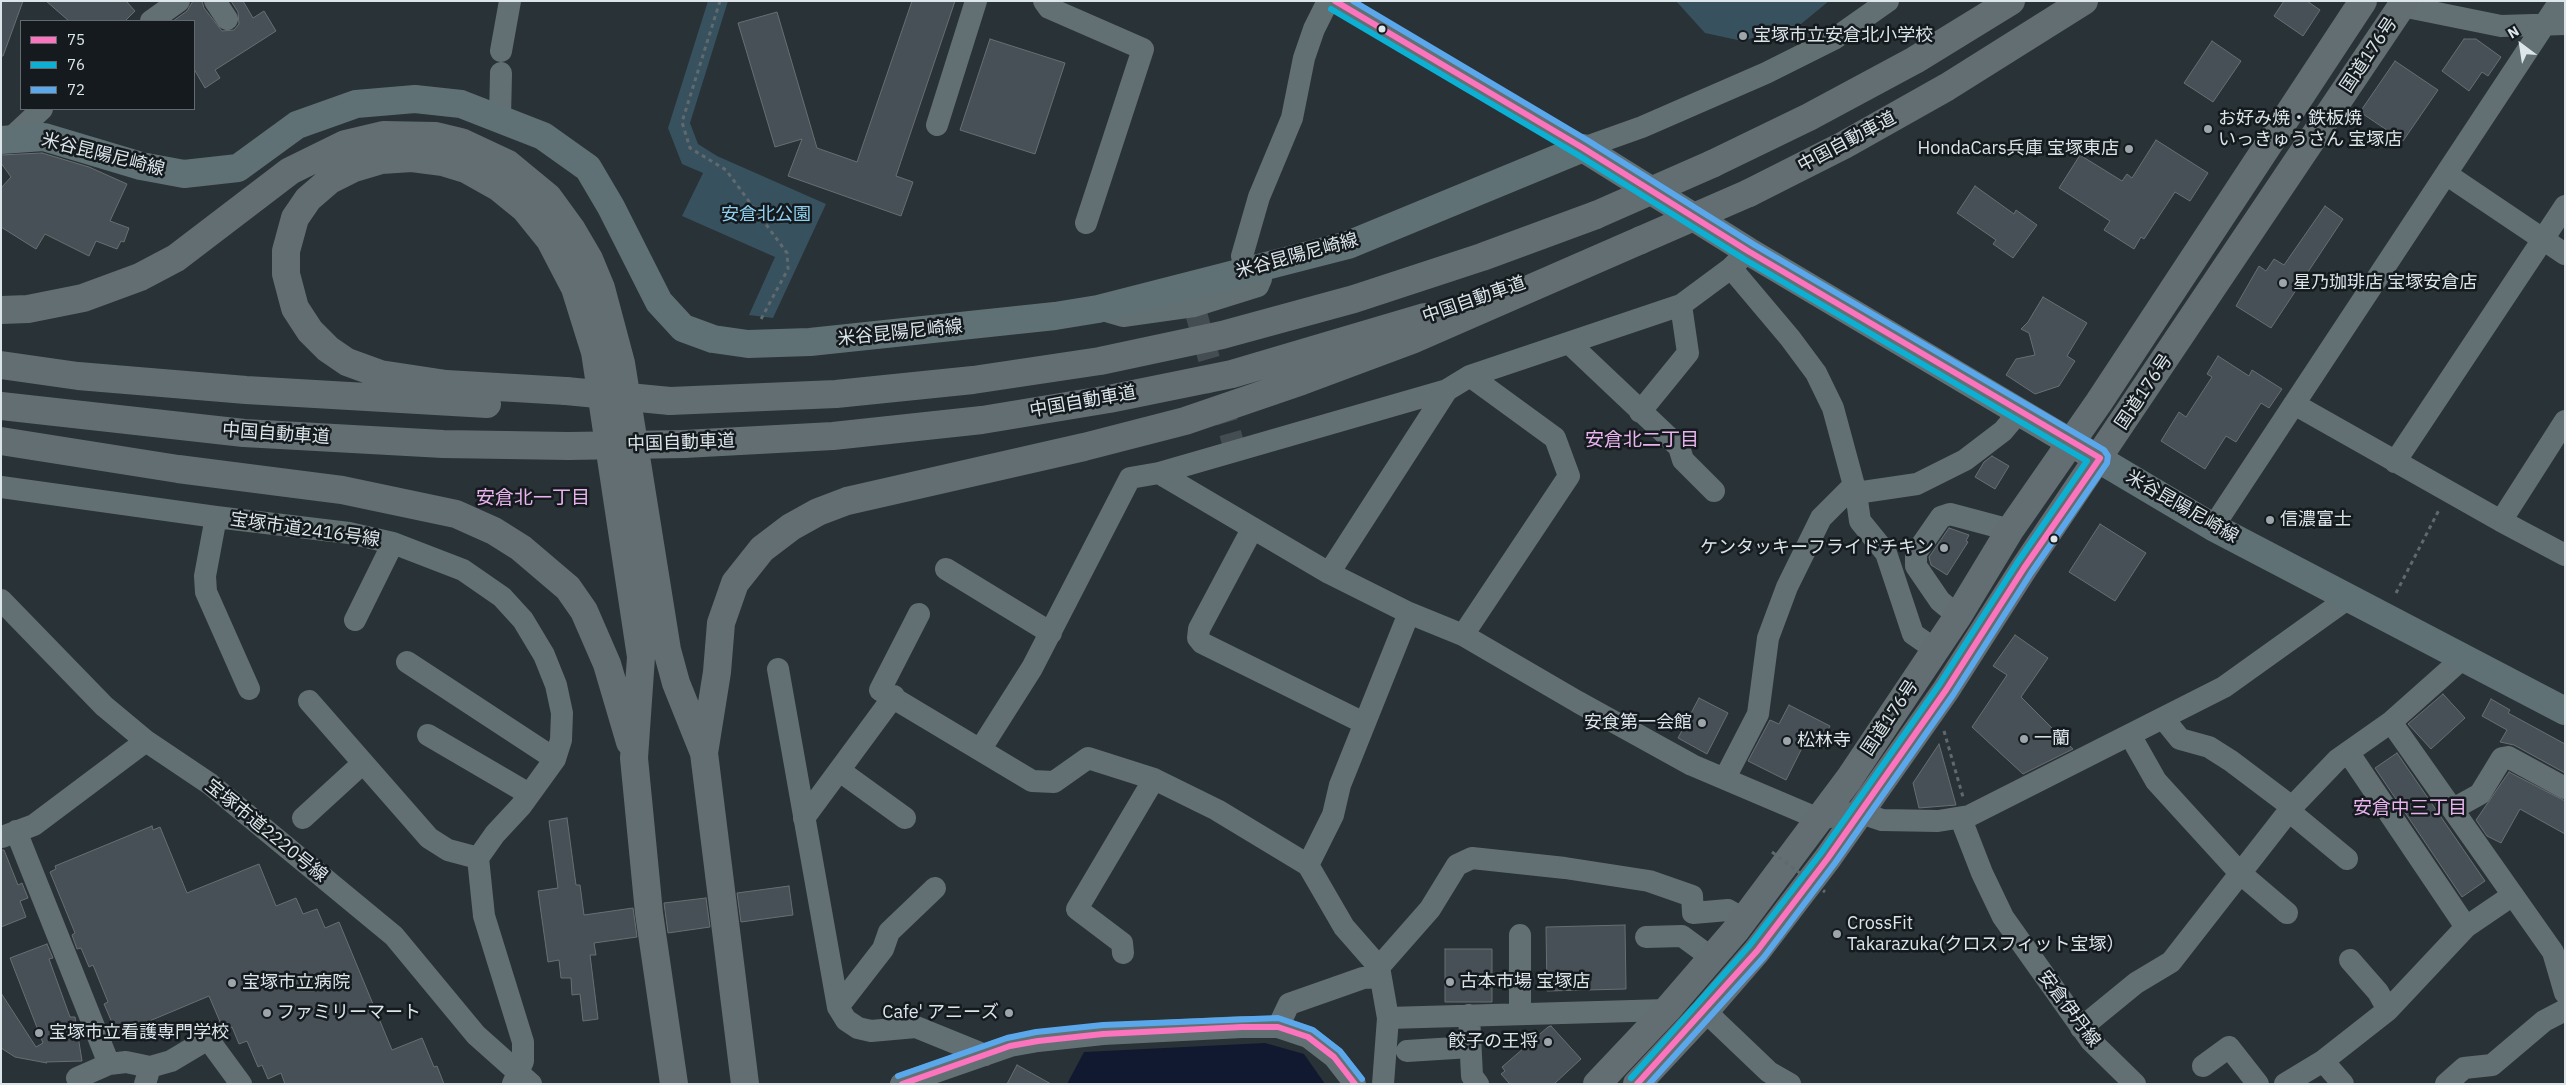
<!DOCTYPE html>
<html>
<head>
<meta charset="utf-8">
<style>
  body { margin:0 }
  #map { position:relative; width:2566px; height:1085px; overflow:hidden; background:#293236; font-family:"IBM Plex Sans",sans-serif }
  canvas { display:block }
  .frame { position:absolute; inset:0; border:2px solid #dbe5ea; pointer-events:none }
  .legend { position:absolute; left:20px; top:20px; width:175px; height:90px; box-sizing:border-box; background:#141a1e; border:1px solid #646b70; margin:0; padding:6px 9px; list-style:none; font-size:15px; color:#dbe5ea }
  .legend li { display:flex; align-items:center; gap:10px; height:25px }
  .legend b { width:25px; border:1px solid #646b70 }
  .north { position:absolute; left:2496px; top:20px; width:50px; height:50px; -webkit-text-stroke:4px #141a1e; paint-order:stroke; rotate:329deg; font-size:14px; font-weight:700; line-height:20px; text-align:center; color:#dbe5ea }
  .north::after { content:''; display:block; margin:auto; width:18px; height:22px; background:#dbe5ea; clip-path:polygon(50% 0,100% 100%,50% 72%,0 100%) }
</style>
</head>
<body>
<div id="map">
<canvas width="2566" height="1085"></canvas>
<div class="frame"></div>
<ul class="legend">
<li><b style="height:6px;background:#fc73be"></b>75</li>
<li><b style="height:6px;background:#0dafd3"></b>76</li>
<li><b style="height:6px;background:#5aa8eb"></b>72</li>
</ul>
<div class="north">N</div>
</div>
<script>
const ctx = document.querySelector('canvas').getContext('2d');
ctx.lineJoin = 'round';
function paint(path, color) { ctx.fillStyle = color; ctx.fill(path, 'evenodd'); }
const shape = rows => new Path2D(rows.map(r => 'M' + r).join(''));
function stroke(path, color, width, dash) { ctx.strokeStyle = color; ctx.lineWidth = width; ctx.lineCap = dash ? 'butt' : 'round'; ctx.setLineDash(dash || []); ctx.stroke(path); }
function label(font, color, halo, rows, align = 'center') {
  ctx.font = font + ' "IBM Plex Sans","Noto Sans JP",sans-serif'; ctx.lineWidth = 5; ctx.setLineDash([]); ctx.textBaseline = 'middle'; ctx.strokeStyle = halo; ctx.fillStyle = color; for (const [text, x, y, turn = 0] of rows) {
    ctx.save(); ctx.translate(x, y); ctx.rotate((+turn || 0) * Math.PI / 180); ctx.textAlign = isNaN(turn) ? turn : align; if (halo) ctx.strokeText(text, 0, 0); ctx.fillText(text, 0, 0); ctx.restore();
  }
}
paint(shape([
  [708,1,728,1,690,123,698,144,717,156,826,204,773,318,749,315,775,257,682,216,703,173,682,164,668,128],
  [1676,1,1829,1,1801,24,1742,41,1705,33]
]), '#38515e');
paint(shape([
  [1265,1043,1304,1054,1325,1084,1067,1084,1084,1052]
]), '#111930');
const building = shape([
  [1,1,23,1,3,56,1,56,1,1],
  [46,1,126,1,135,11,125,21,69,21,46,1],
  [193,1,202,1,204,8,222,31,234,30,239,24,238,12,231,1,243,1,253,18,264,11,276,31,215,70,220,78,205,88,194,69,194,21,173,21,187,11,193,1],
  [912,1,955,1,896,176,913,182,901,216,788,176,802,139,775,147,738,23,777,12,817,148,857,162,912,1],
  [2284,1,2307,1,2320,10,2303,36,2274,16,2284,1],
  [990,39,1065,63,1035,154,960,130,990,39],
  [2464,39,2476,39,2501,57,2488,76,2482,72,2469,91,2442,71,2464,39],
  [2212,41,2241,61,2213,102,2184,83,2212,41],
  [2395,61,2438,90,2403,141,2360,112,2395,61],
  [2156,140,2208,173,2190,201,2175,192,2144,239,2141,237,2134,249,2104,230,2110,221,2059,188,2080,155,2122,181,2127,174,2132,178,2156,140],
  [42,153,89,167,127,184,110,221,129,228,124,242,121,241,117,249,96,241,89,256,45,234,36,249,1,227,1,188,11,177,1,163,1,155,42,153],
  [1975,186,2014,214,2016,210,2037,225,2013,258,1993,244,1996,240,1957,213,1975,186],
  [2325,206,2343,219,2271,328,2236,306,2259,266,2266,271,2274,259,2284,265,2325,206],
  [2043,297,2087,323,2067,356,2075,361,2059,386,2035,394,2006,375,2016,359,2035,355,2029,333,2021,329,2028,322,2043,297],
  [2218,356,2249,376,2252,370,2282,389,2269,408,2261,403,2236,442,2226,436,2205,469,2161,441,2179,412,2186,417,2212,377,2207,374,2218,356],
  [1992,456,2009,466,1995,489,1975,477,1984,462,1992,456],
  [2100,524,2146,553,2115,601,2069,572,2100,524],
  [1949,528,1969,535,1966,541,1968,542,1947,575,1931,565,1929,557,1949,528],
  [2015,635,2048,658,2021,697,2073,749,2023,774,1972,727,2007,675,1993,666,2015,635],
  [2443,694,2465,718,2431,749,2408,724,2443,694],
  [1699,698,1728,713,1707,754,1678,738,1699,698],
  [2491,699,2510,710,2508,713,2565,744,2565,773,2514,745,2500,742,2507,730,2482,716,2491,699],
  [1789,705,1830,726,1821,744,1807,738,1786,780,1748,761,1770,720,1779,724,1789,705],
  [1939,744,1956,805,1919,808,1913,783,1939,744],
  [2397,753,2485,881,2462,897,2375,768,2397,753],
  [2509,772,2565,801,2565,834,2520,809,2501,843,2487,836,2476,820,2509,772],
  [567,818,576,885,580,885,584,915,633,908,637,937,594,943,596,955,590,955,598,1019,583,1021,580,994,572,995,571,978,561,978,559,960,548,962,538,891,558,888,549,821,567,818],
  [152,826,153,830,160,827,187,893,259,864,276,906,296,898,303,914,317,909,325,928,339,922,392,1050,422,1038,434,1067,437,1066,444,1084,285,1084,281,1073,268,1079,262,1065,258,1067,247,1041,239,1044,232,1027,224,1031,209,996,121,1033,118,1025,114,1027,104,1004,108,1002,93,965,89,967,81,948,77,949,72,935,75,933,50,872,56,869,55,866,152,826],
  [1,850,4,850,18,885,22,883,28,898,20,901,26,917,1,927,1,850],
  [789,886,793,915,741,922,737,893,789,886],
  [706,898,710,927,668,933,664,903,706,898],
  [1625,925,1626,989,1547,991,1546,927,1625,925],
  [47,944,53,958,49,959,70,1017,75,1017,82,1061,46,1062,47,1063,15,1057,1,1048,1,993,36,1047,43,1043,10,958,47,944],
  [1445,949,1492,949,1492,1002,1445,1002,1445,949],
  [1551,1026,1581,1059,1554,1084,1510,1084,1501,1074,1505,1071,1502,1067,1548,1027,1551,1026],
  [1017,1065,1051,1084,1007,1084,1017,1065]
]);
paint(building, '#475056');
stroke(building, '#686f73', 1);
stroke(shape([
  [1194,306,1235,450]
]), '#444d51', 22, [22, 11]);
stroke(shape([
  [720,1,682,122,690,148,726,170,787,253,788,269,760,321],
  [2396,593,2440,508],
  [1944,731,1963,797]
]), '#606a6d', 3, [4, 4]);
stroke(shape([
  [215,1,227,19],
  [1044,1,1049,8,1143,49,1086,223],
  [1335,1,1583,148,1642,127,1766,73,1834,39,1888,1],
  [2402,6,2501,26,2565,24],
  [151,21,179,1],
  [501,51,510,1],
  [500,118,501,73],
  [937,125,976,1],
  [11,138,42,109],
  [2446,174,2565,254],
  [1731,268,1790,338,1816,373,1833,408,1856,493,1917,484,1965,460,2003,431,2019,412],
  [1245,270,1242,256,1259,197,1292,118,1304,58,1314,29,1328,1],
  [1099,309,1123,316,1194,306,1258,286,1261,279,1260,266],
  [1569,343,1679,447,1683,460,1714,491],
  [2294,404,2501,521],
  [1640,412,1688,353,1681,305],
  [2565,421,2501,521,2565,555],
  [2395,462,2565,206],
  [1159,473,1329,573,1409,613,1463,635,1578,702,1692,765,1819,819,1858,812,1882,820,1938,821,1969,816,2224,687,2347,599],
  [1,487,216,517,349,533,393,543,463,570,502,597,523,620,544,655,556,685,562,713,561,740,555,759,521,806,495,834,478,858],
  [1856,493,1860,521,1886,553,1913,634,1936,650],
  [216,517,205,576,206,592,249,689],
  [2213,527,2560,1],
  [1249,535,1199,629,1198,638,1202,643,1364,723],
  [946,569,1051,633],
  [1329,573,1447,390],
  [1,600,104,706,146,741,210,784,394,936,476,1035,531,1084],
  [919,614,880,690,1032,781,1054,782,1088,758,1154,779,1217,810,1308,865,1344,927,1379,967,1388,1018,1383,1084],
  [1958,616,1940,601,1916,566,1916,553,1941,517,1950,514,2010,530],
  [355,620,393,543],
  [1463,635,1569,476,1555,438,1470,376],
  [407,662,555,759],
  [778,669,838,1007,846,1020,858,1028,871,1031,916,1027,985,1055],
  [309,701,429,838,448,850,478,858],
  [2163,718,2180,739,2209,747,2231,761,2292,807],
  [2391,722,2553,952,2565,993],
  [428,735,529,794],
  [2130,735,2156,781,2240,873,2287,913],
  [980,750,1032,668,1130,478,1159,473,1447,390,1470,376,1681,305,1731,268,1748,251],
  [2348,752,2466,927],
  [840,771,905,818],
  [1725,778,1758,714,1768,638,1787,587,1821,518,1854,485],
  [2453,809,2480,794,2502,758,2508,757,2565,788],
  [2289,811,2347,859],
  [303,818,363,763],
  [804,818,894,696],
  [1961,819,1982,873,2003,917,2091,1041,2135,1084],
  [16,831,109,1064],
  [2,837,34,825,146,741],
  [478,858,484,916,523,1042,523,1061,513,1084],
  [1308,865,1333,815,1340,785,1409,613],
  [1520,935,1520,1014],
  [1646,937,1682,936,1712,958],
  [1123,953,1122,943,1077,909,1154,779],
  [2350,960,2378,992,2388,1010],
  [1379,967,1430,909,1457,865,1472,858,1565,868,1649,881,1692,896,1693,913,1728,910,1744,919],
  [838,1007,883,949,889,932,935,888],
  [1705,1011,1769,1072,1790,1084],
  [1469,1015,1472,1076,1478,1084],
  [1388,1018,1667,1010],
  [1278,1027,1289,1004,1363,978,1380,977],
  [2081,1028,2136,983,2171,962,2292,807,2337,760,2391,722,2463,658],
  [1407,1051,1470,1047],
  [2323,1061,2343,1084],
  [2203,1066,2229,1047,2258,1084],
  [77,1078,109,1064,126,1062,150,1067],
  [145,1084,150,1067,171,1061,208,1039,241,1084],
  [901,1084,1010,1046,1038,1041,1103,1034,1242,1027,1278,1027,1308,1037,1334,1057,1355,1084],
  [2285,1084,2323,1061,2388,1010,2466,927,2513,895],
  [2446,1084,2464,1068,2492,1065,2544,1021,2565,1010]
]), '#627073', 22);
stroke(shape([
  [1,140,44,137,141,166,184,174,238,168,297,125,356,104,415,99,461,104,543,136,588,168,611,207,659,302,683,328,713,339,748,344,810,342,1055,316,1098,309,1348,245,1583,148,1748,251,2213,527,2565,711]
]), '#607175', 28);
stroke(shape([
  [1712,164,1809,117,1915,60,2011,1],
  [1749,193,1844,145,1947,87,2084,1],
  [1,310,28,309,83,298,140,277,176,258,290,171,345,144,383,135,436,136,461,142,508,164,548,197,572,230,589,259,601,288,621,363,667,650,676,683,704,753,745,1084],
  [1,365,78,376,246,390,487,404],
  [566,391,446,384,380,374,347,362,328,349,310,331,295,308,286,274,286,251,295,218,308,199,330,180,354,168,381,160,412,158,443,162,466,169,498,187,525,209,550,240,575,288,595,352,641,657,634,758,649,913,674,1084],
  [670,401,836,394,973,380,1100,361,1222,335,1354,299,1482,257,1596,215],
  [1,406,244,433,443,444,569,446],
  [1,441,178,469,342,490,456,514,494,531,521,548,568,588,584,611,607,664,630,742],
  [684,444,833,436,982,420,1109,399,1232,374,1425,317],
  [704,753,717,672,721,623,735,583,762,549,791,527,818,512,847,501,1084,447,1185,421,1302,381,1412,340,1641,240],
  [1597,1084,1667,1010,1736,930,1849,779,1958,616,2010,530,2099,402,2363,1],
  [1637,1084,1705,1011,1757,951,1828,858,1946,690,2024,568,2405,1]
]), '#636e72', 28);
stroke(shape([
  [1772,852,1825,892]
]), '#606a6d', 3, [4, 4]);
stroke(shape([
  [1596,215,1712,164],
  [1641,240,1749,193],
  [566,391,670,401],
  [569,446,684,444]
]), '#636e72', 28);
stroke(shape([
  [1335,1,1583,148,1748,251,2100,458,2024,568,1946,690,1828,858,1757,951,1637,1084],
  [902,1084,1010,1046,1038,1041,1103,1034,1242,1027,1278,1027,1308,1037,1334,1057,1355,1084]
]), '#fc73be', 6);
stroke(shape([
  [1331,9,1578,155,1744,259,2087,461,2017,563,1939,685,1821,853,1750,945,1631,1078]
]), '#0dafd3', 6);
stroke(shape([
  [1353,1,1587,140,1753,244,2104,450,2108,456,2107,463,2031,573,1953,695,1835,863,1764,957,1649,1084],
  [898,1076,1007,1038,1036,1032,1103,1025,1278,1018,1313,1030,1340,1051,1362,1079]
]), '#5aa8eb', 6);
for (const [x, y, r, color] of [
  [1382,29,4.5,"#dbe5ea"],
  [1743,36,5,"#9da6ab"],
  [2208,129,5,"#9da6ab"],
  [2129,149,5,"#9da6ab"],
  [2283,283,5,"#9da6ab"],
  [2270,520,5,"#9da6ab"],
  [2054,539,4.5,"#dbe5ea"],
  [1944,548,5,"#9da6ab"],
  [1702,723,5,"#9da6ab"],
  [2024,739,5,"#9da6ab"],
  [1787,741,5,"#9da6ab"],
  [1837,934,5,"#9da6ab"],
  [1450,982,5,"#9da6ab"],
  [232,983,5,"#9da6ab"],
  [267,1013,5,"#9da6ab"],
  [1009,1013,5,"#9da6ab"],
  [39,1033,5,"#9da6ab"],
  [1548,1042,5,"#9da6ab"]
]) { const dot = new Path2D(); dot.arc(x, y, r, 0, 2 * Math.PI); ctx.fillStyle = color; ctx.fill(dot); stroke(dot, '#141a1e', 2); }
label('18px', '#dbe5ea', '#141a1e', [
  ["宝塚市立安倉北小学校",1753,36],
  ["お好み焼・鉄板焼",2218,119],
  ["いっきゅうさん 宝塚店",2218,140],
  ["HondaCars兵庫 宝塚東店",2119,149,"right"],
  ["星乃珈琲店 宝塚安倉店",2293,283],
  ["信濃富士",2280,520],
  ["ケンタッキーフライドチキン",1934,548,"right"],
  ["安食第一会館",1692,723,"right"],
  ["一蘭",2034,739],
  ["松林寺",1797,741],
  ["CrossFit",1847,924],
  ["Takarazuka(クロスフィット宝塚）",1847,945],
  ["古本市場 宝塚店",1460,982],
  ["宝塚市立病院",242,983],
  ["ファミリーマート",277,1013],
  ["Cafe' アニーズ",999,1013,"right"],
  ["宝塚市立看護専門学校",49,1033],
  ["餃子の王将",1538,1042,"right"]
], 'left');
label('18px', '#dbe5ea', '#141a1e', [
  ["国道176号",2369,55,-56],
  ["中国自動車道",1847,142,-28],
  ["米谷昆陽尼崎線",103,155,14],
  ["米谷昆陽尼崎線",1297,256,-15],
  ["中国自動車道",1474,300,-19],
  ["米谷昆陽尼崎線",900,333,-6],
  ["国道176号",2144,392,-56],
  ["中国自動車道",1083,402,-10],
  ["中国自動車道",276,434,4],
  ["中国自動車道",681,443,-2],
  ["米谷昆陽尼崎線",2182,507,30],
  ["宝塚市道2416号線",305,530,8],
  ["国道176号",1890,718,-56],
  ["宝塚市道2220号線",266,831,39],
  ["安倉伊丹線",2069,1009,53]
]);
label('18px', '#8fd1ef', '#141a1e', [
  ["安倉北公園",766,215]
]);
label('19px', '#eab3ee', '#141a1e', [
  ["安倉北二丁目",1642,441],
  ["安倉北一丁目",533,499],
  ["安倉中三丁目",2410,809]
]);
</script>
</body>
</html>
